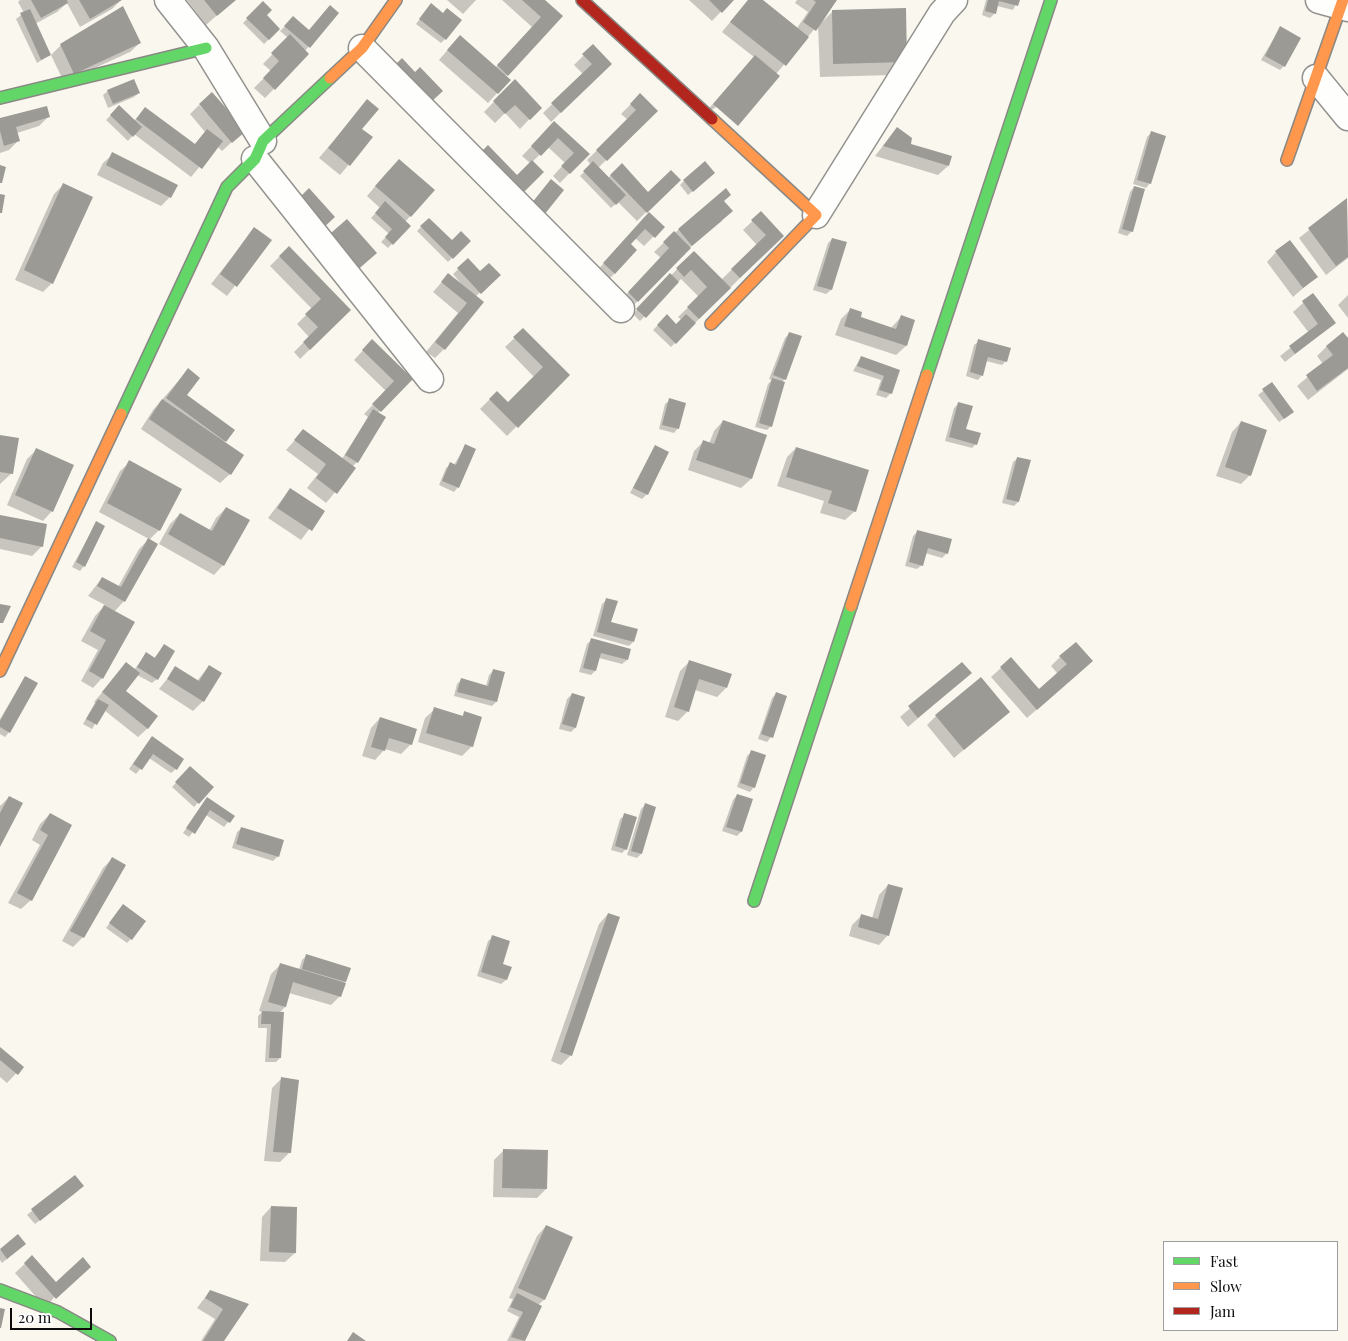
<!DOCTYPE html>
<html>
<head>
<meta charset="utf-8">
<style>
  body { margin:0 }
  #map { position:relative; width:1348px; height:1341px; overflow:hidden; background:#faf7ef; font-family:"Playfair Display",serif }
  canvas { display:block }
  .legend { position:absolute; left:1163px; top:1241px; width:175px; height:90px; box-sizing:border-box; background:#fff; border:1px solid #9e9e9e; margin:0; padding:6px 9px; list-style:none; font-size:15px; color:#0c0c0c }
  .legend li { display:flex; align-items:center; gap:10px; height:25px }
  .legend b { width:25px; border:1px solid #9e9e9e }
  .scale { position:absolute; left:10px; top:1308px; width:82px; height:22px; box-sizing:border-box; border:2px solid #0c0c0c; border-top:0; padding-left:6px; font-size:15px; line-height:18px; white-space:nowrap; color:#0c0c0c; -webkit-text-stroke:4px #fff; paint-order:stroke }
</style>
</head>
<body>
<div id="map">
<canvas width="1348" height="1341"></canvas>
<ul class="legend">
<li><b style="height:6px;background:#63d668"></b>Fast</li>
<li><b style="height:6px;background:#ff974d"></b>Slow</li>
<li><b style="height:6px;background:#b3261e"></b>Jam</li>
</ul>
<div class="scale">20 m</div>
</div>
<script>
const ctx = document.querySelector('canvas').getContext('2d');
ctx.lineJoin = 'round';
function paint(path, color) { ctx.fillStyle = color; ctx.fill(path, 'evenodd'); }
const shape = rows => new Path2D(rows.map(r => 'M' + r).join(''));
function stroke(path, color, width, dash) { ctx.strokeStyle = color; ctx.lineWidth = width; ctx.lineCap = dash ? 'butt' : 'round'; ctx.setLineDash(dash || []); ctx.stroke(path); }
paint(shape([
  [20,0,121,0,112,9,80,27,67,3,57,12,35,24,50,55,37,63,16,19,24,13,18,2],
  [187,0,234,0,206,25],
  [447,0,476,0,463,14],
  [502,0,543,0,561,16,505,77,509,80,488,103,439,60,451,46,495,68,532,27],
  [689,0,732,0,712,21],
  [748,0,761,0,797,28,808,12,795,3,797,0,836,0,822,22,833,11,906,61,892,75,820,77,818,25,776,74,704,114,754,57,722,32],
  [986,0,1018,0,1013,10,997,6,995,13,990,18,982,15],
  [263,3,265,15,279,29,264,44,243,23],
  [427,9,445,39,441,43,416,24],
  [337,13,305,51,308,54,265,98,254,88,271,71,263,64,288,38,280,31,289,22,309,31],
  [1280,28,1284,66,1280,70,1261,60],
  [140,43,130,52,64,82,51,55,61,45],
  [593,46,610,64,551,122,543,113,583,74,574,65],
  [514,81,540,108,520,129,505,113,495,123,484,112],
  [108,91,139,93,134,97,108,108,103,95],
  [640,95,656,111,598,168,608,178,622,165,648,194,679,180,637,221,618,202,611,208,580,176,591,165,587,160,628,120,621,114],
  [367,101,361,129,371,138,340,175,319,158],
  [199,105,234,140,222,151,217,146,191,177,134,134,128,141,106,120,119,107,134,121,145,109,194,145,205,132,190,114],
  [48,117,39,126,17,133,19,140,9,150,0,153,0,120],
  [554,123,588,154,560,183,553,176,565,163,548,147,517,176,530,163,522,156],
  [897,128,910,145,950,157,948,166,938,175,875,156],
  [1151,133,1150,183,1146,188,1133,184,1147,137],
  [113,154,170,197,161,206,97,175,103,163],
  [389,170,433,190,405,222,409,226,388,248,381,242,389,234,371,218,380,208,367,196],
  [709,177,688,195,680,185,684,181],
  [63,185,52,283,43,292,15,280,54,194],
  [1134,187,1132,231,1127,236,1118,233,1130,192],
  [1347,200,1348,258,1326,275,1299,238],
  [723,201,722,221,688,249,628,311,619,302,661,258,654,252,674,233],
  [761,213,782,236,671,347,653,330,667,316,676,326,682,320,678,317,699,297,681,279,640,321,633,314,694,252,721,280,757,245,743,230],
  [429,219,452,242,469,241,448,262,417,231],
  [640,223,663,227,644,246,635,238,629,244,615,273,605,283,595,273],
  [254,229,270,240,227,296,211,284],
  [832,239,845,243,831,290,826,294,813,290,828,243],
  [289,247,350,310,300,359,294,352,309,337,297,324,312,309,270,266],
  [1276,252,1316,277,1293,297,1267,262],
  [468,260,480,273,499,275,475,297,444,349,435,358,426,352,458,313,433,292,448,275,466,290,453,274],
  [1313,294,1334,323,1285,362,1280,356,1309,333,1293,312],
  [1348,295,1348,318,1338,305],
  [850,310,859,318,891,328,901,317,914,321,906,346,896,355,835,335,841,319],
  [523,330,568,375,507,436,480,409,497,392,508,404,534,377,505,347],
  [790,333,785,379,782,382,771,426,767,430,755,427,768,384,772,380,769,379,785,338],
  [1348,340,1348,369,1308,400,1297,386,1323,364,1317,356,1327,346],
  [372,341,411,379,378,413,357,462,352,467,354,469,326,503,307,488,318,474,286,450,303,431,342,459,368,417,364,414,386,391,354,360],
  [979,341,1006,361,1002,365,986,361,982,375,978,380,966,376,974,345],
  [861,357,899,371,890,394,886,398,876,395,881,380,853,371],
  [188,370,186,396,225,441,223,443,230,474,220,483,141,429,153,410],
  [1272,384,1288,416,1279,422,1258,395],
  [670,400,678,428,674,433,659,429,665,404],
  [959,403,965,430,976,444,972,448,945,441,954,408],
  [723,421,765,436,751,479,741,488,688,470,694,451,703,442,709,444,714,431],
  [1241,422,1250,475,1241,484,1216,476,1232,432],
  [0,436,12,473,0,484],
  [465,446,458,487,454,492,439,485,446,468,451,464,454,465],
  [655,446,647,494,642,499,630,493],
  [796,448,855,511,845,520,820,513,824,501,777,486,787,457],
  [37,449,52,511,43,521,7,505,27,459],
  [1018,458,1018,502,1014,506,1002,503,1013,462],
  [130,462,159,530,149,540,124,601,114,612,102,678,93,688,81,681,98,650,81,641,95,616,105,605,88,596,102,578,118,587,139,549,149,539,99,512,120,471],
  [290,489,323,511,301,540,268,518],
  [226,508,223,565,214,575,159,544,170,524,180,514,209,531,216,518],
  [0,516,42,546,32,556,0,549],
  [96,523,84,566,80,571,72,567],
  [918,531,947,553,942,558,925,553,922,565,917,569,905,566,913,536],
  [607,599,610,623,633,642,629,646,593,636,602,604],
  [591,640,629,650,627,660,622,664,599,658,595,671,591,675,579,672,587,644],
  [164,646,157,679,152,683,137,675,125,691,148,728,138,737,104,710,92,729,83,724,95,703,94,702,126,664,134,670,146,654,154,658],
  [1060,657,1082,670,1027,718,991,677,1011,659,1038,690,1058,674,1051,666],
  [689,662,726,688,717,697,695,690,688,711,678,721,665,717,680,671],
  [962,663,970,673,908,727,900,717],
  [209,666,220,673,203,701,193,711,159,689,176,668,197,681],
  [493,671,496,702,492,706,454,696,457,684,461,680,486,686,489,675],
  [25,677,9,732,5,737,0,734,0,719],
  [572,694,575,728,571,732,559,729,567,699],
  [776,694,771,737,767,742,758,739,772,698],
  [435,709,461,717,465,713,472,746,462,756,418,742,425,718],
  [1008,712,954,758,927,725,936,716],
  [380,718,411,744,401,754,385,749,375,760,362,756,371,728],
  [148,742,176,769,171,773,149,758,136,774,129,769],
  [751,752,754,787,750,792,737,787,747,756],
  [186,772,212,787,194,807,172,787],
  [737,795,751,800,741,832,737,836,722,831,733,800],
  [9,797,0,845,0,806],
  [207,798,233,816,224,827,206,815,189,837,183,833],
  [645,805,641,854,637,858,627,855,641,809],
  [50,814,70,826,31,900,21,909,8,903,40,845,32,840,40,824],
  [625,815,626,849,622,853,611,850,620,819],
  [242,828,278,856,273,861,232,848,237,832],
  [112,859,124,866,83,937,73,947,62,941,103,868],
  [888,885,888,935,879,945,849,936,852,925,862,915,872,918,879,895],
  [119,910,131,939,127,943,106,928],
  [608,914,571,1055,561,1065,551,1061,599,924],
  [493,937,506,980,501,984,477,976,488,941],
  [306,956,345,981,340,996,331,1005,289,993,285,1007,279,1013,280,1058,276,1062,265,1062,267,1028,258,1028,258,1016,262,1012,259,1011,271,974,280,965,299,970,302,960],
  [0,1048,22,1067,7,1083,0,1077],
  [281,1079,289,1153,280,1162,264,1161,272,1088],
  [504,1150,546,1189,537,1198,493,1197,494,1160],
  [74,1176,78,1191,35,1224,27,1215],
  [271,1207,295,1253,285,1262,260,1261,262,1217],
  [546,1226,572,1238,544,1300,538,1305,540,1306,524,1341,507,1341,519,1317,507,1311,513,1299,509,1298,537,1236],
  [18,1236,20,1248,2,1263,0,1260,0,1250],
  [32,1257,56,1284,83,1259,46,1308,15,1273],
  [210,1291,247,1304,222,1341,201,1341,215,1319,197,1308]
]), '#0003');
paint(shape([
  [31,0,67,0,68,3,41,18],
  [79,0,122,0,90,19],
  [204,0,236,0,217,16],
  [522,0,545,0,563,16,508,76,497,65,541,17],
  [709,0,734,0,722,13],
  [748,0,763,0,809,37,786,66,730,22],
  [813,0,837,0,816,31,803,22,816,2],
  [988,0,1020,0,1018,6,999,1,996,14,985,11],
  [263,1,272,10,267,15,280,29,269,40,246,18],
  [431,3,443,13,447,8,462,20,446,40,419,19],
  [330,5,339,13,310,48,284,26,293,16,309,30],
  [123,6,141,43,74,74,60,44],
  [906,8,907,62,833,64,832,10],
  [30,9,51,55,41,60,20,13],
  [1280,26,1301,38,1285,67,1265,56],
  [290,34,309,54,275,90,263,78,279,61,271,53],
  [460,35,511,80,498,94,447,50],
  [593,44,612,64,561,113,551,103,592,64,582,54],
  [755,55,780,76,738,126,713,104],
  [402,58,415,72,420,67,443,91,432,101,396,64],
  [134,79,140,93,113,104,107,90],
  [515,79,542,108,530,120,515,105,505,114,493,101],
  [212,92,246,131,232,143,199,104],
  [640,93,658,111,607,161,596,150,636,110,630,104],
  [367,99,379,109,362,129,373,137,350,166,328,148],
  [119,105,142,127,133,137,110,115],
  [47,106,50,117,16,127,20,141,4,146,0,131,0,118],
  [145,107,195,144,207,129,223,141,202,169,136,119],
  [554,121,590,154,570,174,561,166,574,153,558,138,541,156,531,146],
  [897,127,912,138,911,144,952,156,949,166,883,146],
  [1151,131,1166,136,1151,184,1137,180],
  [488,145,517,175,532,160,544,172,519,197,477,156],
  [112,152,178,185,171,198,106,165],
  [399,159,435,190,411,217,375,186],
  [593,161,626,195,616,205,583,171],
  [705,161,715,173,693,192,683,180],
  [622,163,648,192,671,170,681,180,647,213,610,175],
  [0,165,6,167,2,183,0,183],
  [551,179,564,190,544,215,531,204],
  [63,183,93,197,53,284,24,270],
  [1134,186,1145,189,1133,232,1122,229],
  [309,188,335,217,320,231,295,202],
  [726,188,731,195,724,201,733,211,692,246,678,229],
  [0,194,5,195,2,213,0,213],
  [1347,198,1348,257,1336,266,1308,228],
  [385,201,411,226,393,245,385,237,392,229,375,213],
  [761,211,784,236,740,278,731,269,766,235,751,220],
  [649,212,665,227,655,238,645,229,631,244,637,250,615,274,603,263],
  [429,218,452,240,461,231,471,241,453,259,420,226],
  [347,219,377,253,354,273,324,239],
  [254,227,272,240,237,287,220,274],
  [674,231,691,248,638,302,628,292,669,248,663,242],
  [832,238,847,242,832,290,817,286],
  [1290,240,1318,277,1303,288,1275,251],
  [289,246,351,310,310,350,303,342,318,327,305,314,321,299,279,256],
  [694,251,731,288,699,319,687,307,707,287,691,270,684,277,676,268],
  [468,258,480,271,489,263,501,275,481,294,457,268],
  [448,273,484,302,445,350,435,342,467,303,441,282],
  [670,273,679,282,646,318,636,309],
  [1313,293,1336,323,1295,354,1289,346,1318,324,1302,301],
  [850,308,862,312,861,317,896,329,901,315,915,320,907,346,844,326],
  [667,314,676,324,686,314,696,323,676,344,657,325],
  [523,328,570,375,518,428,489,399,497,391,508,402,543,367,513,337],
  [789,332,802,336,786,380,773,375],
  [1343,332,1348,338,1348,368,1317,391,1306,375,1333,355,1326,346],
  [372,339,413,379,381,412,372,404,394,381,362,350],
  [978,339,1011,348,1007,362,988,357,983,376,970,372],
  [861,356,900,370,892,394,879,390,884,376,857,366],
  [188,368,200,378,187,395,235,430,226,442,166,398],
  [772,378,785,382,772,427,759,423],
  [1272,382,1294,412,1284,419,1262,389],
  [669,398,686,403,679,429,662,425],
  [162,399,244,455,231,475,149,419],
  [958,402,973,406,966,429,981,433,977,445,949,437],
  [373,409,386,417,358,463,345,455],
  [723,420,767,435,752,479,696,460,703,440,714,444],
  [1241,421,1267,430,1251,476,1225,467],
  [303,429,356,468,337,494,316,478,326,464,294,440],
  [0,435,19,438,13,474,0,472],
  [465,444,476,449,459,488,442,481,450,462,456,465],
  [655,445,669,452,648,495,633,488],
  [796,447,869,470,856,512,828,503,832,491,786,477],
  [36,448,74,465,53,512,15,495],
  [1017,457,1031,460,1019,502,1006,499],
  [129,460,182,489,160,531,107,503],
  [290,488,325,511,312,531,277,508],
  [226,507,250,520,224,566,168,534,180,513,212,531],
  [0,515,47,524,43,547,0,538],
  [96,521,105,526,85,567,76,562],
  [917,530,952,539,948,554,928,548,923,566,909,562],
  [148,538,158,544,125,602,97,586,102,577,121,587],
  [606,598,618,601,611,622,638,629,634,642,597,632],
  [0,604,11,606,3,623,0,623],
  [104,605,135,622,103,679,89,671,106,640,90,631],
  [591,638,631,649,628,660,601,653,596,671,583,668],
  [1076,642,1093,661,1037,710,1000,667,1011,657,1039,689,1067,664,1059,656],
  [164,644,175,651,158,680,137,667,146,652,155,658],
  [689,660,732,674,727,688,699,679,689,712,674,707],
  [126,662,140,673,126,691,158,716,148,729,102,692],
  [962,662,972,673,918,718,908,706],
  [209,665,222,673,204,702,167,679,175,666,199,681],
  [493,669,505,672,497,702,457,692,461,678,488,686],
  [25,676,38,683,10,733,0,727,0,721],
  [981,677,1010,712,964,750,935,715],
  [776,692,787,696,773,738,761,734],
  [572,693,585,697,576,728,562,724],
  [98,699,109,705,97,725,86,719],
  [434,707,463,716,464,711,482,717,473,747,426,733],
  [380,717,417,729,412,745,389,738,385,751,371,747],
  [152,736,184,759,177,770,153,754,142,770,133,764],
  [751,750,766,755,755,788,740,783],
  [190,766,214,787,199,804,175,782],
  [737,794,753,799,742,832,726,827],
  [9,796,23,803,0,847,0,813],
  [207,797,235,816,230,823,210,810,195,834,186,828],
  [645,803,656,807,642,854,631,851],
  [50,813,72,825,32,901,17,893,48,835,40,830],
  [624,813,637,817,627,850,615,846],
  [241,827,284,840,279,857,236,844],
  [112,857,126,865,84,938,70,931],
  [888,884,903,888,889,936,858,927,861,914,878,919],
  [123,904,146,921,132,940,109,923],
  [608,913,620,917,572,1056,560,1052],
  [492,935,510,941,503,964,512,967,507,980,481,972],
  [306,954,351,968,346,982,302,969],
  [280,963,346,983,341,997,293,982,286,1007,268,1002],
  [262,1011,284,1012,281,1058,269,1058,271,1024,261,1024],
  [0,1047,24,1067,18,1075,0,1060],
  [281,1077,299,1080,291,1153,273,1152],
  [503,1149,548,1150,547,1189,502,1188],
  [75,1175,84,1186,40,1221,31,1209],
  [271,1206,297,1207,296,1253,269,1252],
  [546,1225,573,1237,545,1300,518,1288],
  [18,1234,26,1244,7,1259,0,1249],
  [32,1255,56,1282,83,1257,91,1267,56,1299,24,1263],
  [210,1290,249,1304,224,1341,203,1341,223,1309,205,1298],
  [517,1293,542,1306,525,1341,511,1337,523,1312,510,1307],
  [0,1308,5,1309,1,1328,0,1328],
  [353,1332,366,1341,347,1341]
]), '#9c9a95');
const street = shape([
  [168,0,206,48,263,141],
  [1319,0,1348,8],
  [362,48,621,309],
  [1316,78,1348,117],
  [255,159,430,379],
  [816,215,942,13,954,0]
]);
const fast = shape([
  [0,98,206,48],
  [927,375,1051,0],
  [121,414,227,187,255,159,263,141,330,78],
  [754,901,851,606],
  [0,1290,58,1312,110,1341]
]);
const slow = shape([
  [330,78,362,48,396,0],
  [1287,160,1343,0],
  [711,324,816,215,712,119],
  [851,606,927,375],
  [0,671,121,414]
]);
const jam = shape([
  [582,0,712,119]
]);
stroke(street, '#93928e', 29);
stroke(fast, '#8a8885', 14);
stroke(slow, '#8a8885', 14);
stroke(jam, '#8a8885', 14);
stroke(street, '#fefefd', 26);
stroke(fast, '#63d668', 11);
stroke(slow, '#ff974d', 11);
stroke(jam, '#b3261e', 11);
</script>
</body>
</html>
